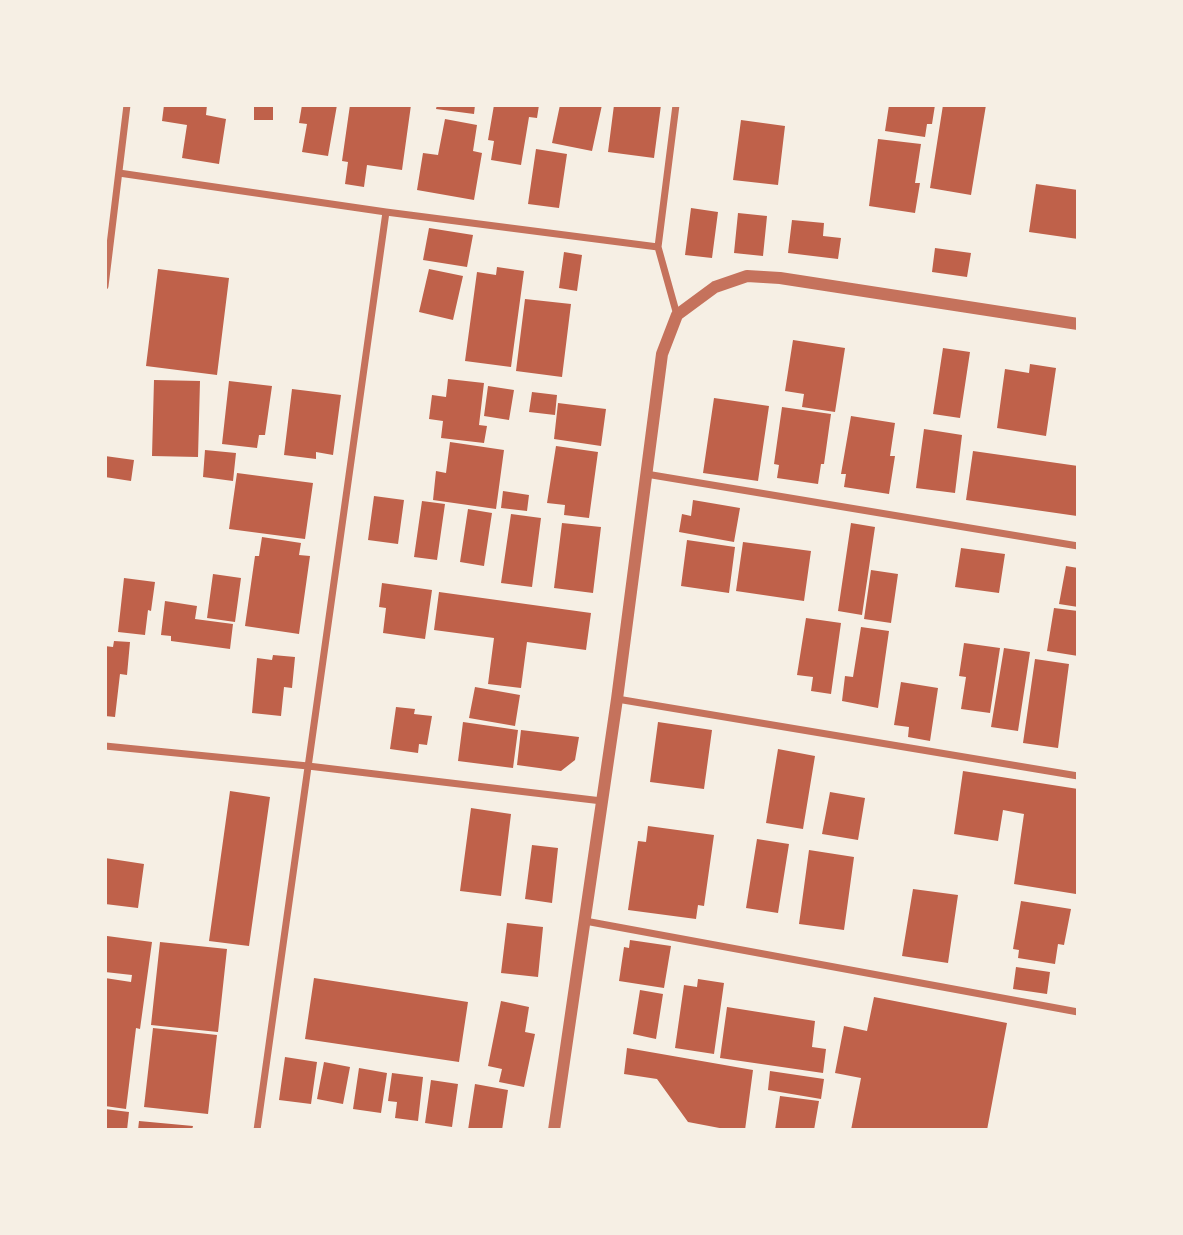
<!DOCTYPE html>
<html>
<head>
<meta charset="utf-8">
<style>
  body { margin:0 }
  #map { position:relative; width:1183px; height:1235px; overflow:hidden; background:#f6efe4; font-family:Karla,sans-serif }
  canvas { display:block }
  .frame { position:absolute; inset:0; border:107px solid #f6efe4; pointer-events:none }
</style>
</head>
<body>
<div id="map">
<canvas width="1183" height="1235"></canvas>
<div class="frame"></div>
</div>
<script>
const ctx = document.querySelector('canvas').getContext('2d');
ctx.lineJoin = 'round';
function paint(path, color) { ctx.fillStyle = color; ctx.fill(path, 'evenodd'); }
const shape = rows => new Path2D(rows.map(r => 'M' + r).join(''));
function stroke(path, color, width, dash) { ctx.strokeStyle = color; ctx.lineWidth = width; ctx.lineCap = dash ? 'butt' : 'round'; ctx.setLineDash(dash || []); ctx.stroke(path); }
paint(shape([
  [164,105,207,105,206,115,226,119,219,164,182,158,187,125,162,121],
  [254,105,273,105,273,120,254,120],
  [302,105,337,105,328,156,302,152,307,124,299,123],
  [350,105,411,105,402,170,367,165,364,187,345,184,348,162,342,161],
  [437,105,475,105,474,114,436,109],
  [494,105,539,105,537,118,529,117,521,165,491,160,494,141,488,140],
  [560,105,602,105,592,151,552,143],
  [614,105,661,105,654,158,608,152],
  [889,105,935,105,932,124,927,124,925,137,885,131],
  [943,105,986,105,971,195,930,188],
  [445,119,477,125,473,151,482,153,474,200,417,190,423,153,438,155],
  [741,120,785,126,778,185,733,180],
  [878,139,921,144,915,183,920,183,915,213,869,206],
  [536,149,567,154,559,208,528,204],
  [1036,184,1078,190,1078,239,1029,232],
  [691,208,718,212,712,258,685,255],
  [738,213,767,216,763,256,734,253],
  [792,220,824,223,823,236,841,238,838,259,788,253],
  [429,228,473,235,467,267,423,260],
  [935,248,971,253,967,277,932,272],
  [564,252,582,255,577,291,559,288],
  [497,267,524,271,511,367,465,361,477,272,496,275],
  [158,269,229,278,217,375,146,366],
  [429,269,463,276,453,320,419,312],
  [525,299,571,304,562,377,516,371],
  [793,340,845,348,835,412,802,407,804,394,785,391],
  [943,348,970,352,960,418,933,414],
  [1030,364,1056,368,1046,436,997,428,1005,369,1029,373],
  [448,379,484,383,479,425,487,426,484,443,441,438,443,421,429,419,432,395,446,397],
  [154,380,200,381,198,457,152,456],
  [229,381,272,386,265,435,259,435,257,448,222,444],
  [488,386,514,390,509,420,484,416],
  [292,389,341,395,333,455,316,452,316,459,284,455],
  [532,392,557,395,555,415,529,412],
  [714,398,769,406,758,481,703,473],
  [558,403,606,409,601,446,554,439],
  [782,407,831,414,824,464,821,464,818,484,777,478,779,465,774,464],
  [851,416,895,423,890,456,895,456,889,494,844,487,846,474,841,474],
  [924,429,962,435,955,493,916,488],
  [450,442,504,450,496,509,433,500,436,471,446,473],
  [556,446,598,452,589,518,564,515,565,505,547,503],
  [205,450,236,453,233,481,203,477],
  [973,451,1078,466,1077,516,966,500],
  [105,456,134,460,131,481,105,477],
  [237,473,313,483,305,539,229,529],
  [503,491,529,495,527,511,501,508],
  [374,496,404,500,398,544,368,540],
  [693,500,740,508,734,542,679,532,682,514,691,516],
  [422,501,445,504,437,560,414,557],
  [468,509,492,513,484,566,460,562],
  [511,514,541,518,532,587,501,583],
  [562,523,601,527,593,593,554,588],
  [851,523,875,527,862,615,838,611],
  [262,537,301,543,299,555,310,556,299,634,245,626,255,556,259,556],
  [687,540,735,547,729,593,681,586],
  [743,542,811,551,804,601,736,591],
  [961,548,1005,554,999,593,955,587],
  [1066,566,1078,568,1078,607,1059,604],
  [871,570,898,574,891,623,864,619],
  [213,574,241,578,235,622,207,618],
  [124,578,155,582,151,611,148,610,145,635,118,632],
  [382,583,432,590,425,639,383,633,386,608,379,607],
  [439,592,591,613,586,650,527,642,521,688,488,684,494,638,434,630],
  [165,601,197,606,195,619,233,624,230,649,171,641,171,636,161,635],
  [1054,608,1078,611,1078,656,1047,651],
  [806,618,841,623,831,694,811,691,813,677,797,675],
  [861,627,889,631,878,708,842,701,845,676,853,677],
  [114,641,130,642,127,675,120,674,115,717,105,716,105,646,113,647],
  [964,643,1000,648,990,713,961,709,966,677,959,676],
  [1004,648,1030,652,1018,731,991,727],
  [273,655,295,657,292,688,284,687,281,716,252,713,257,658,272,660],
  [1035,659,1069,664,1058,748,1023,743],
  [901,682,938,688,930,741,908,737,909,727,894,725],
  [475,687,520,695,515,726,469,718],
  [396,707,415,709,414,714,432,716,427,745,419,744,418,753,390,749],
  [463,722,518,730,513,768,458,761],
  [658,722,712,730,704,789,650,782],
  [521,730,579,737,575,760,561,771,517,765],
  [778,749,815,756,803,829,766,823],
  [963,771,1078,789,1078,878,1076,894,1014,884,1024,814,1003,810,998,841,954,834],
  [230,791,270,797,249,946,209,941],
  [830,792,865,798,858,840,822,834],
  [471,808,511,814,501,896,460,891],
  [648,826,714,835,704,906,698,905,696,919,628,910,638,841,646,842],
  [757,839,789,844,778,913,746,908],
  [532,845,558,848,552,903,525,899],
  [809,850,854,857,844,930,799,924],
  [105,858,144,864,138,908,105,904],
  [913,889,958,895,948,963,902,956],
  [1021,901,1071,909,1064,945,1058,944,1055,964,1018,958,1019,950,1013,949],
  [507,923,543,927,538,977,501,973],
  [107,936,152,942,140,1029,136,1028,126,1109,105,1106,105,978,131,982,132,975,105,972],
  [630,940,671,946,664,988,619,981,624,947,629,948],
  [160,942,227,949,218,1032,151,1025],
  [1016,967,1050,972,1047,994,1013,989],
  [314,978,468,1002,459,1062,305,1039],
  [698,979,724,983,714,1054,675,1048,684,985,697,987],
  [640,990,663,994,656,1039,633,1034],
  [874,997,1007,1023,987,1130,851,1130,861,1078,835,1073,844,1026,867,1031],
  [501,1001,529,1007,525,1032,535,1034,524,1087,499,1082,502,1069,488,1066],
  [727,1007,815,1021,812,1047,826,1049,823,1073,720,1058],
  [153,1028,217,1035,208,1114,144,1107],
  [627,1048,753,1070,745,1130,730,1130,688,1122,657,1079,624,1074],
  [285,1057,317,1062,311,1104,279,1100],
  [324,1062,350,1067,343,1104,317,1099],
  [359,1068,387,1073,381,1113,353,1109],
  [770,1071,824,1079,821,1099,768,1090],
  [392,1073,423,1077,418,1121,395,1118,397,1102,388,1101],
  [431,1080,458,1084,452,1127,425,1123],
  [475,1084,508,1090,502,1130,468,1130],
  [780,1096,819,1101,814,1130,775,1130],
  [105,1109,129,1112,127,1130,105,1130],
  [139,1121,193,1126,192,1130,138,1130]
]), '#bf614a');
stroke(shape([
  [676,105,658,247,677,315],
  [119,173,386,212,658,247],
  [105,286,127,105],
  [646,474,1078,546],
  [617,699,1078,776],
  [105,746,308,766,602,801],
  [585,921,1078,1012],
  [257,1130,386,212]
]), '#c5725c', 7);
stroke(shape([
  [554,1130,617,699,662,354,677,315,715,287,747,276,780,278,1078,324]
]), '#c5725c', 12);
</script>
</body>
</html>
